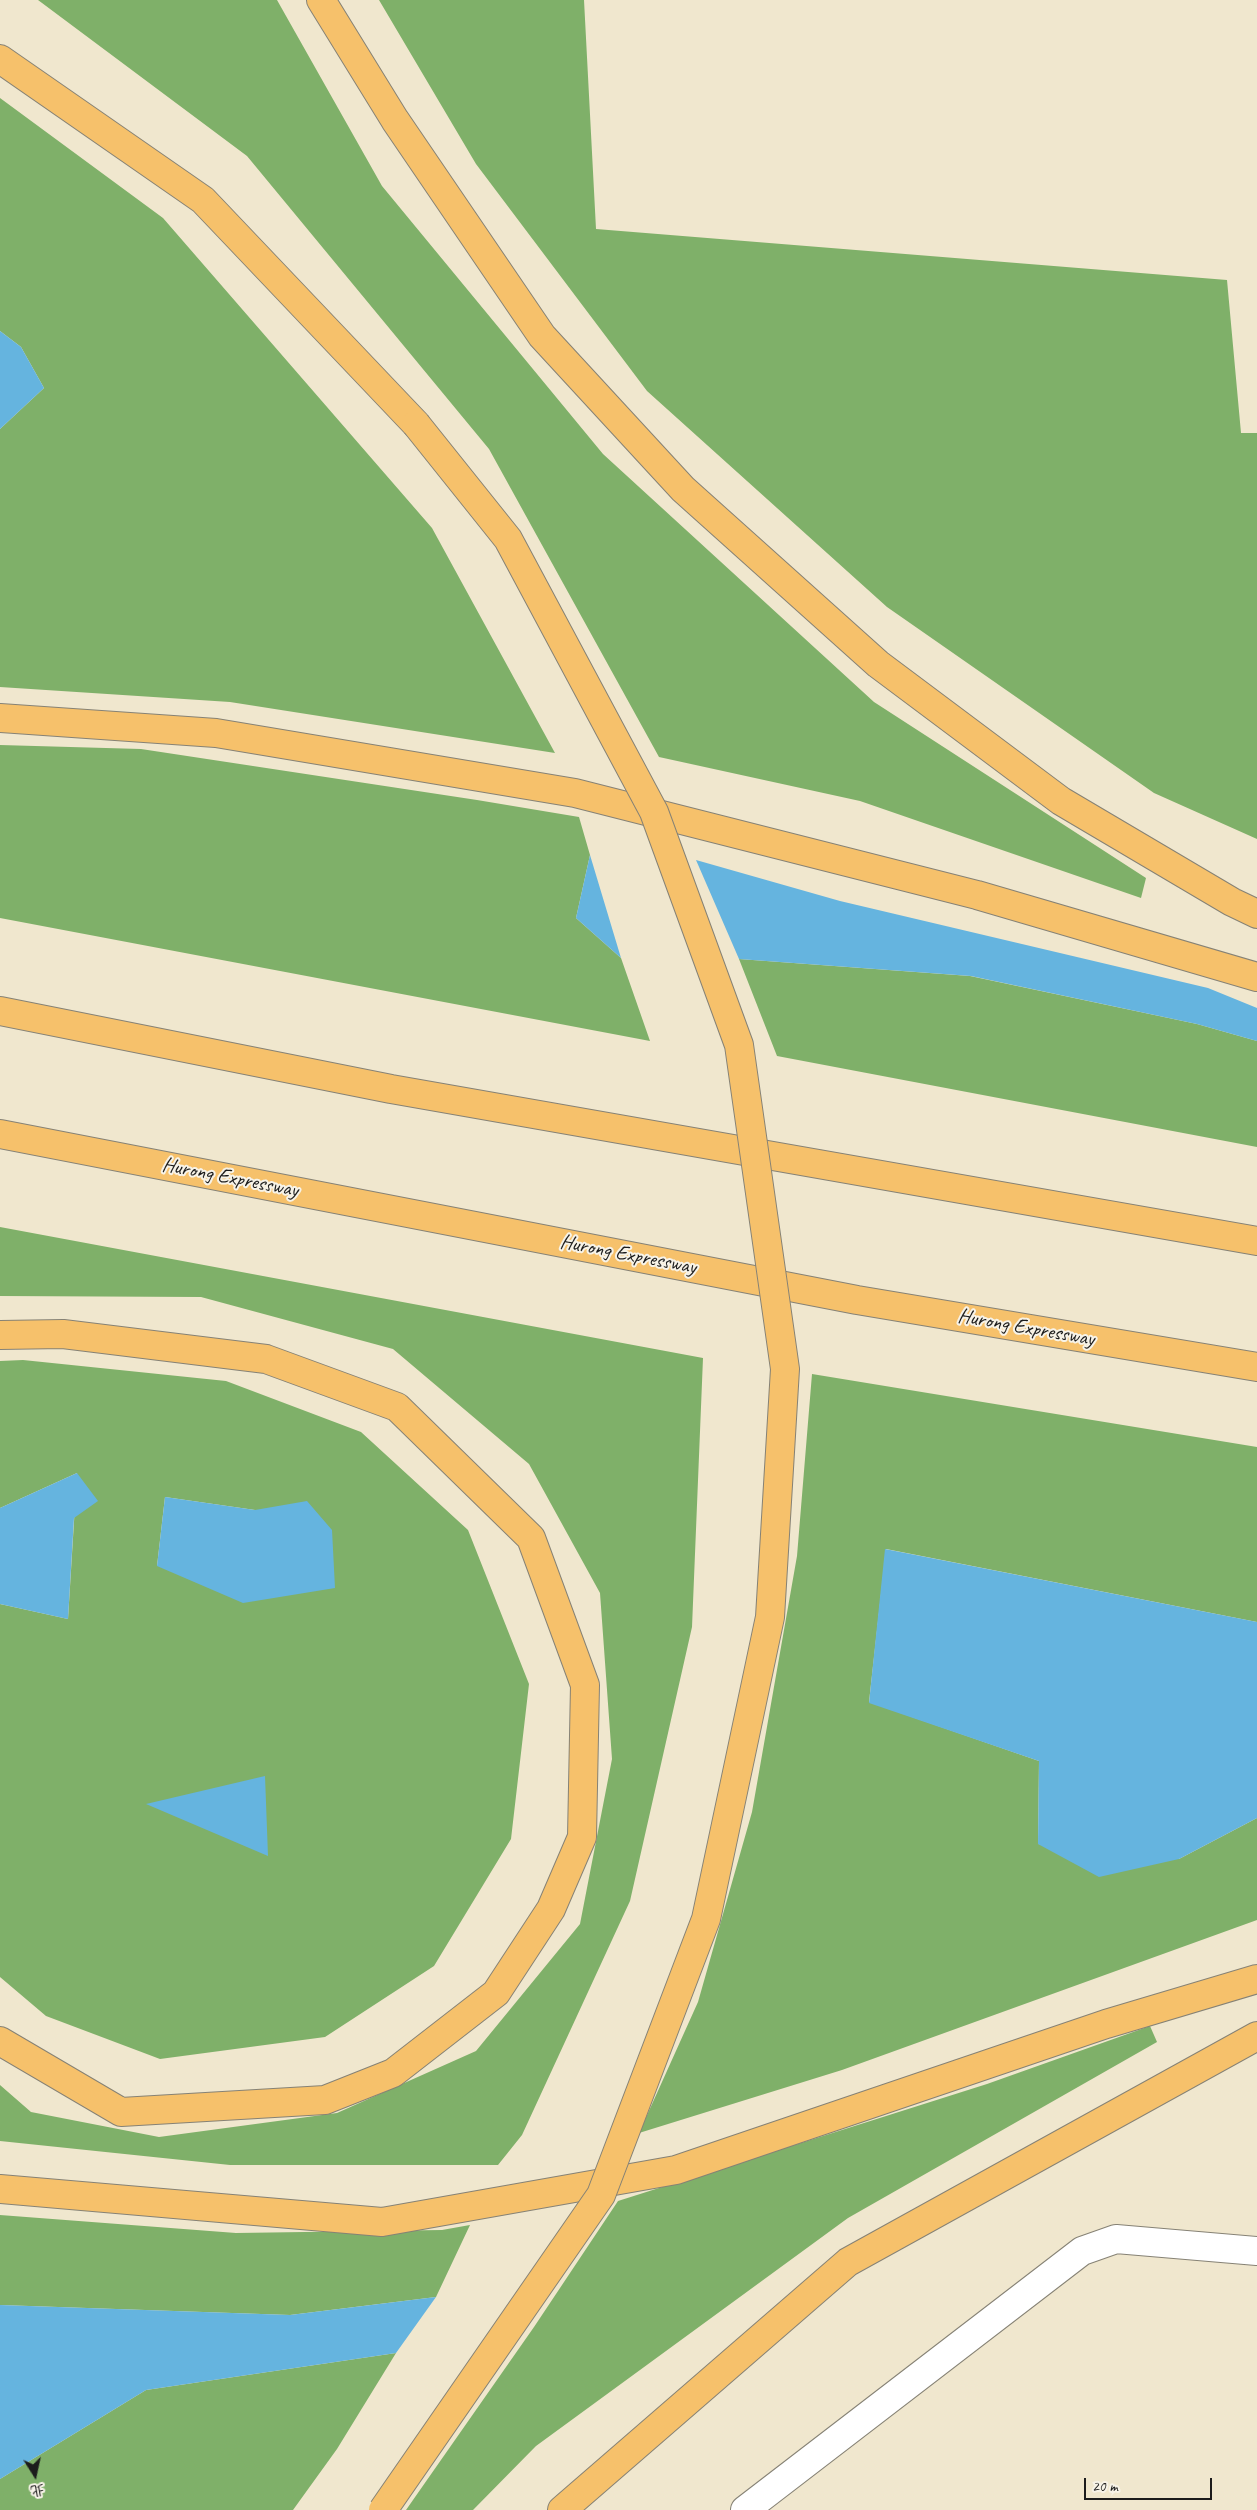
<!DOCTYPE html>
<html>
<head>
<meta charset="utf-8">
<style>
  body { margin:0 }
  #map { position:relative; width:1257px; height:2510px; overflow:hidden; background:#f0e7ce; font-family:Caveat,"LXGW WenKai TC",sans-serif }
  canvas { display:block }
  .north { position:absolute; left:10px; top:2450px; width:50px; height:50px; -webkit-text-stroke:4px #f7f3e8; paint-order:stroke; rotate:170deg; font-size:14px; font-weight:700; line-height:20px; text-align:center; color:#1c1c1c }
  .north::after { content:''; display:block; margin:auto; width:18px; height:22px; background:#1c1c1c; clip-path:polygon(50% 0,100% 100%,50% 72%,0 100%) }
  .scale { position:absolute; left:1084px; top:2478px; width:128px; height:22px; box-sizing:border-box; border:2px solid #1c1c1c; border-top:0; padding-left:6px; font-size:15px; line-height:18px; white-space:nowrap; color:#1c1c1c; -webkit-text-stroke:4px #f7f3e8; paint-order:stroke }
</style>
</head>
<body>
<div id="map">
<canvas width="1257" height="2510"></canvas>
<div class="north">北</div>
<div class="scale">20 m</div>
</div>
<script>
const ctx = document.querySelector('canvas').getContext('2d');
ctx.lineJoin = 'round';
function paint(path, color) { ctx.fillStyle = color; ctx.fill(path, 'evenodd'); }
const shape = rows => new Path2D(rows.map(r => 'M' + r).join(''));
function stroke(path, color, width, dash) { ctx.strokeStyle = color; ctx.lineWidth = width; ctx.lineCap = dash ? 'butt' : 'round'; ctx.setLineDash(dash || []); ctx.stroke(path); }
function label(font, color, halo, rows, align = 'center') {
  ctx.font = font + ' Caveat,sans-serif'; ctx.lineWidth = 4; ctx.setLineDash([]); ctx.textBaseline = 'middle'; ctx.strokeStyle = halo; ctx.fillStyle = color; for (const [text, x, y, turn = 0] of rows) {
    ctx.save(); ctx.translate(x, y); ctx.rotate((+turn || 0) * Math.PI / 180); ctx.textAlign = isNaN(turn) ? turn : align; if (halo) ctx.strokeText(text, 0, 0); ctx.fillText(text, 0, 0); ctx.restore();
  }
}
paint(shape([
  [38,0,277,0,382,186,603,454,874,702,1146,878,1141,898,860,801,659,757,489,449,247,156],
  [379,0,584,0,596,229,1227,280,1241,433,1257,433,1257,839,1154,793,887,607,647,391,476,164],
  [0,98,163,218,432,528,555,753,230,702,0,687,0,429,44,388,21,347,0,331],
  [0,745,141,749,477,800,579,817,590,855,576,918,621,958,650,1041,0,918],
  [739,959,970,976,1197,1024,1257,1041,1257,1147,777,1056],
  [0,1227,703,1358,692,1627,630,1901,522,2135,498,2165,230,2165,0,2141,0,2085,31,2112,159,2137,337,2113,476,2051,580,1924,612,1759,600,1593,529,1464,393,1349,201,1297,0,1296],
  [23,1360,226,1381,361,1432,468,1530,529,1684,511,1839,434,1966,325,2037,160,2059,46,2016,0,1977,0,1604,68,1619,77,1473,0,1508,0,1361],
  [165,1497,255,1510,157,1566],
  [812,1374,1257,1447,1257,1622,886,1549,869,1702,1039,1761,1038,1844,1179,1859,1257,1818,1257,1920,842,2070,639,2133,698,2002,752,1812,797,1556],
  [1150,2026,1157,2042,848,2218,536,2446,473,2510,406,2510,534,2327,618,2201,987,2084],
  [0,2215,236,2233,442,2230,470,2225,436,2297,290,2315,0,2305],
  [396,2353,337,2449,293,2510,0,2510,0,2479,146,2390]
]), '#7fb069');
paint(shape([
  [0,331,21,347,44,388,0,429],
  [590,855,621,958,576,918],
  [696,860,840,901,1208,988,1257,1008,1257,1041,1197,1024,971,976,739,959],
  [77,1473,98,1501,74,1518,68,1619,0,1604,0,1508],
  [165,1497,255,1510,307,1501,332,1530,335,1588,243,1603,157,1566],
  [885,1549,1257,1622,1257,1818,1179,1859,1099,1877,1038,1844,1039,1761,869,1703],
  [265,1776,268,1856,146,1804],
  [436,2297,396,2353,146,2390,0,2479,0,2305,290,2315]
]), '#65b4df');
const minor = shape([
  [745,2510,1082,2251,1116,2239,1257,2251]
]);
const highway = shape([
  [321,0,395,120,542,336,683,489,878,664,1061,801,1232,902,1257,914],
  [0,59,203,200,416,424],
  [0,718,216,733,575,793,977,895,1257,977],
  [0,1011,391,1089,1257,1241],
  [0,1134,857,1300,1257,1367],
  [0,1335,63,1334,266,1359,397,1407,531,1538,585,1685,582,1837,551,1909,496,1993,393,2073,325,2100,121,2112,0,2041],
  [0,2189,382,2222,676,2170,1106,2024,1257,1979],
  [562,2510,848,2262,1257,2036]
]);
stroke(minor, '#868275', 30);
stroke(highway, '#868275', 30);
stroke(minor, '#fff', 28);
stroke(highway, '#f6c16b', 28);
const highwayBridge = shape([
  [383,2510,601,2195,706,1919,770,1617,785,1369,739,1045,654,812,508,539,416,424]
]);
stroke(highwayBridge, '#868275', 30, []);
stroke(highwayBridge, '#f6c16b', 28);
label('21px', '#1c1c1c', '#f7f3e8', [
  ["Hurong Expressway",230,1178,11],
  ["Hurong Expressway",628,1255,11],
  ["Hurong Expressway",1026,1328,10]
]);
</script>
</body>
</html>
